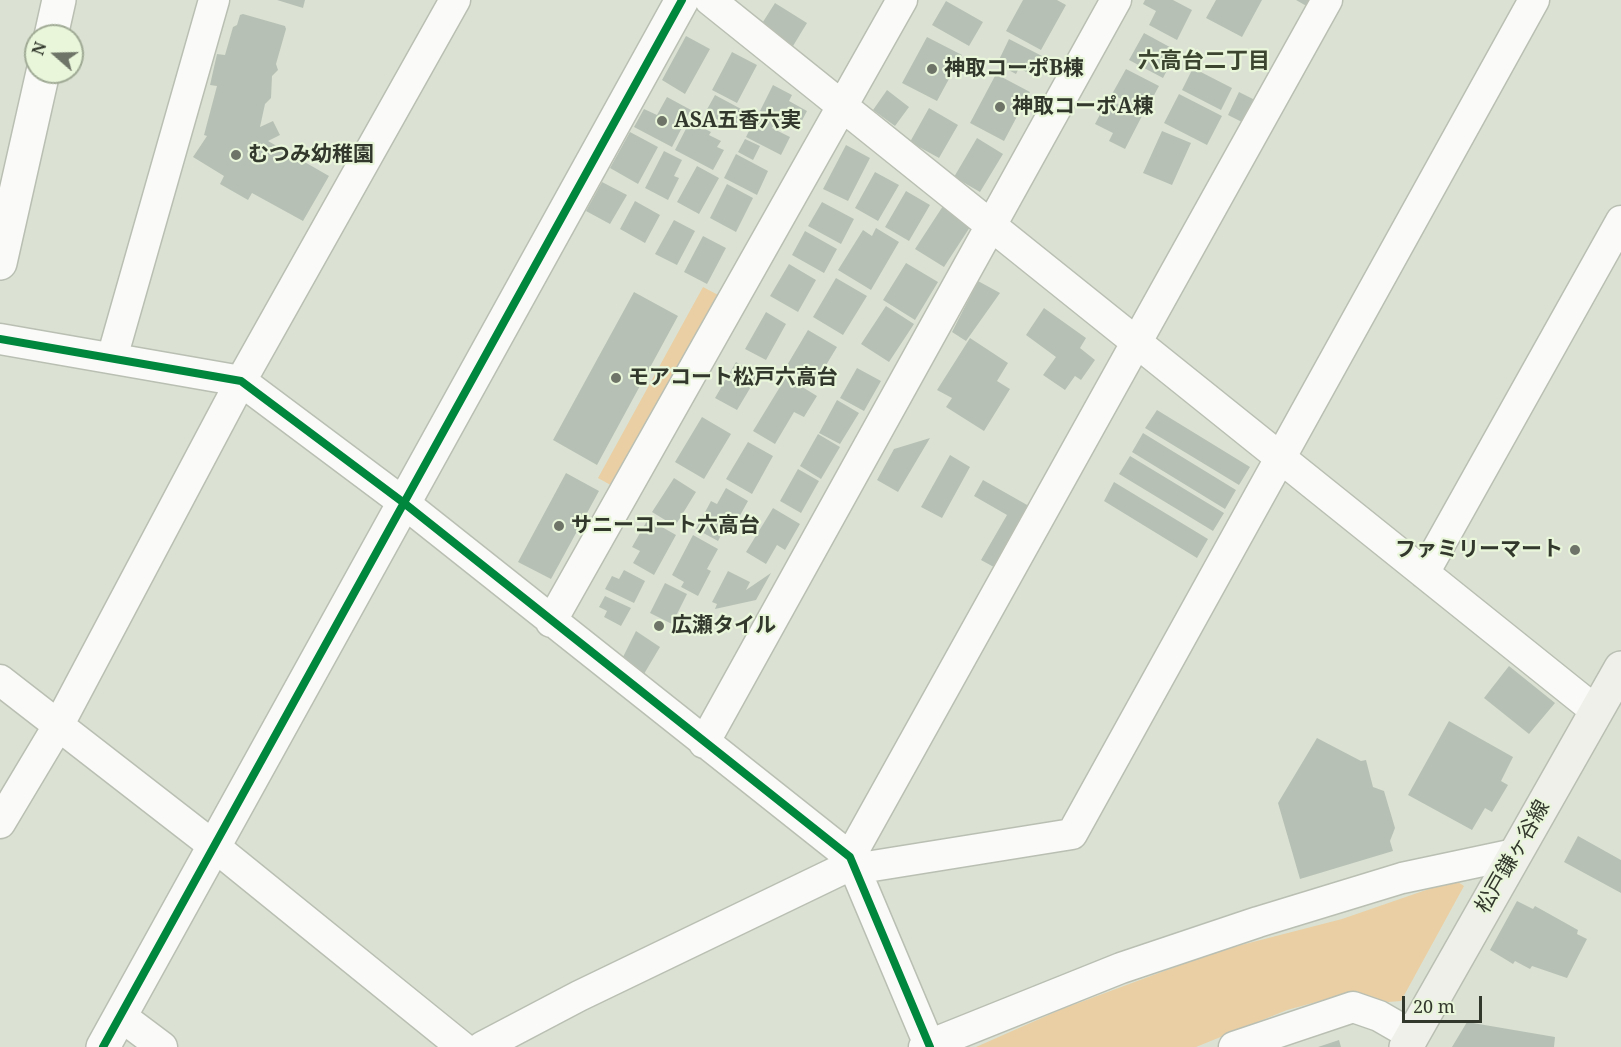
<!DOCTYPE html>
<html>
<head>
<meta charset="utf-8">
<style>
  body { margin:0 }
  #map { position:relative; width:1621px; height:1047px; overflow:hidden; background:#dbe2d3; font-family:"Noto Serif",serif }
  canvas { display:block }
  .north { position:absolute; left:24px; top:24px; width:60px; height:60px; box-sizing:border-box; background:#e9f6da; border:2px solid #a0aa95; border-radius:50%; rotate:290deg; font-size:16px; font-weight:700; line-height:24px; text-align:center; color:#33382d }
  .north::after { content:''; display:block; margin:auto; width:21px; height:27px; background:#6e7467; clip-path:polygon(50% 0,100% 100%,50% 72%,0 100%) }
  .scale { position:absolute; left:1402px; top:996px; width:80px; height:27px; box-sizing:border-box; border:3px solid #33382d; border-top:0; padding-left:8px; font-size:18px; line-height:21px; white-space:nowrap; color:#33382d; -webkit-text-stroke:4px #e9f6da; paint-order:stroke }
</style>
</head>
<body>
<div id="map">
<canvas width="1621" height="1047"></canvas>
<div class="north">N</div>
<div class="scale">20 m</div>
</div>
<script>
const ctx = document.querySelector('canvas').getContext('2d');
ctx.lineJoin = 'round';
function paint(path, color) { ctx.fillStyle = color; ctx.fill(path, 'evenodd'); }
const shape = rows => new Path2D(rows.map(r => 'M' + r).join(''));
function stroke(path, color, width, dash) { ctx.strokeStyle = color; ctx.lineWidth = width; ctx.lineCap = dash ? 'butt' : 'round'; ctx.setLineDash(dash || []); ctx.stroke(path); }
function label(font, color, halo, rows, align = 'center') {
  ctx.font = font + ' "Noto Serif","Noto Sans JP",serif'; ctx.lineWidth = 4.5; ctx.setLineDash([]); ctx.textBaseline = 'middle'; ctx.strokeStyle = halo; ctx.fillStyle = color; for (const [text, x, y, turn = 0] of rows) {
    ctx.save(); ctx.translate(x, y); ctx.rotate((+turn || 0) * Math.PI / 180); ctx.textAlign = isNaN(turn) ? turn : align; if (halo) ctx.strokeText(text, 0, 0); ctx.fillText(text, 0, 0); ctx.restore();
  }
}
paint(shape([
  [703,287,722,297,616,488,598,478],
  [1455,880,1464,886,1401,1001,1388,1002,1353,992,1287,1010,1196,1047,976,1047,1062,1009,1218,951,1342,919]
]), '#eacfa4');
paint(shape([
  [277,0,305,0,303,8],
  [1023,0,1057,0,1066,5,1041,50,1006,31],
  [1145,0,1173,0,1192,10,1177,40,1149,25,1156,11,1143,4],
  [1216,0,1262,0,1242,37,1206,18],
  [1296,0,1315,0,1310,8],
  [946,1,983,22,969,46,932,25],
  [775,3,807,23,793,46,761,25],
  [243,14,285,26,286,29,276,64,278,70,272,76,271,98,265,104,260,127,273,121,280,135,268,141,329,176,303,221,252,193,248,200,220,184,224,176,193,157,207,136,204,135,217,86,210,85,217,54,225,55,233,27,237,25,240,15],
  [1144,33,1177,51,1163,78,1129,60],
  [686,36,710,49,685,94,662,80],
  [927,37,962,55,937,101,902,83],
  [1009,39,1042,56,1032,75,1019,68,1016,74,997,64],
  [732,52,757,65,737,103,712,90],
  [1193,68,1232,88,1221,110,1182,90],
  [1126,69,1159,86,1145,112,1112,94],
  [996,74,1030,92,1004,141,970,123],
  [773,85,792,95,789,101,807,111,797,130,760,111],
  [887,90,909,107,895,126,873,110],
  [1239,92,1259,102,1248,125,1228,115],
  [1179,94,1222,116,1207,145,1164,123],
  [715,95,743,110,734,128,705,113],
  [667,97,691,110,672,147,634,127,644,109,657,115],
  [1108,99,1142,116,1125,149,1109,141,1113,133,1095,124],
  [929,108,958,125,939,158,910,142],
  [758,113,775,122,772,128,790,137,781,155,746,137],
  [690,121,711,132,709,135,721,141,717,147,724,150,713,170,675,150],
  [1162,131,1191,143,1172,185,1143,173],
  [630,132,658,147,638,184,610,168],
  [977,138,1003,154,980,192,954,177],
  [745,139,760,146,753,160,738,152],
  [846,145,870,158,848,201,823,189],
  [664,151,682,160,674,176,679,178,668,200,645,188],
  [736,154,768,171,757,195,724,178],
  [697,166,719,178,699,214,677,202],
  [875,172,899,185,878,221,855,208],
  [602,182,627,195,610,224,586,211],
  [727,184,753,198,736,232,710,218],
  [906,191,930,205,909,241,885,227],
  [635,201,660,215,645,243,620,229],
  [822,202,854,219,841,244,808,226],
  [943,206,972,224,944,267,915,249],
  [674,220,695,231,677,265,655,254],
  [876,228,899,242,871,290,838,270,863,230,872,236],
  [805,231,837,249,824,273,792,255],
  [703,236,726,248,707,284,684,272],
  [906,263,938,282,915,320,883,300],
  [789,264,816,280,798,312,770,296],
  [836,278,867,296,843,335,813,317],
  [978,281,1000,293,966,341,952,332],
  [634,292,678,316,597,465,553,440],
  [886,306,914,324,889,362,861,344],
  [1044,308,1086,338,1080,348,1095,360,1081,380,1075,376,1065,390,1043,375,1056,357,1026,335],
  [766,312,786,324,766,360,745,349],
  [808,330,837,347,814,385,786,367],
  [970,338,1008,363,997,381,1010,389,984,431,946,407,952,398,937,390],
  [736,362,758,375,737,410,715,398],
  [857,368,881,381,864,411,840,398],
  [786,377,817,396,804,417,794,412,775,444,753,431],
  [837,400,859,413,840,444,819,433],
  [1157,410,1250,467,1239,485,1145,428],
  [702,417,731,434,704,479,675,462],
  [1143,433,1236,490,1225,509,1132,452],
  [818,434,840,447,821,479,800,466],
  [930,438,898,492,877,480,894,449],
  [748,442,773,456,752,494,726,479],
  [950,455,970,467,942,518,921,507],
  [1130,456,1224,513,1213,531,1119,474],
  [798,469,819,481,801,513,780,501],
  [566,473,599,491,551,579,518,562],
  [674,478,696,492,675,526,652,512],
  [983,480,1036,510,1001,571,981,560,1007,515,974,496],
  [1114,482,1208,539,1197,558,1104,501],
  [726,488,748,501,732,530,726,526,718,541,696,529,711,501,717,504],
  [773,508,800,524,785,550,777,545,766,564,746,552],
  [648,519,676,535,654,575,633,563,640,551,632,547],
  [693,535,718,549,707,569,711,571,698,596,681,587,684,582,672,575],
  [624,570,645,581,634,603,605,589,612,576,619,579],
  [728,571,750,582,746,590,771,573,756,600,715,609,717,604,712,602],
  [665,583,687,594,672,624,650,613],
  [605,596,631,608,621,626,604,617,607,611,599,607],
  [636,631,660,647,641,679,620,663],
  [1509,666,1555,703,1529,734,1484,698],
  [1449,721,1513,757,1501,781,1508,785,1492,812,1485,808,1472,830,1408,795],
  [1317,738,1361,761,1366,760,1373,787,1384,791,1395,828,1390,841,1393,851,1300,879,1278,803],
  [1578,836,1621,860,1621,893,1564,862],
  [1517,901,1533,909,1535,906,1578,930,1577,934,1587,939,1567,978,1532,966,1530,969,1515,961,1513,964,1490,950],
  [1467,1022,1555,1037,1554,1047,1452,1047],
  [1339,1040,1341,1047,1318,1047]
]), '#b7c0b5');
const minor = shape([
  [710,0,1596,711],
  [0,339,241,381,404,503,850,857,930,1047],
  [112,358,214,0],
  [1424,573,1621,221],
  [551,622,902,0],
  [0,680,215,847,462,1047],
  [704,743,1116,0],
  [0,823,58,726,241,381,455,0],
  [850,857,1327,0],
  [854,869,1072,834,1534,0],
  [122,1017,162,1047],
  [482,1047,579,996,853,864],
  [924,1047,1121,968,1258,922,1402,878,1515,854],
  [1234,1047,1353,1007,1379,1016,1412,1035]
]);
const tertiary = shape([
  [51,36,59,0],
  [0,263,43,72],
  [103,1047,682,0]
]);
const secondary = shape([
  [1406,1047,1621,668]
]);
stroke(minor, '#babfb3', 33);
stroke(tertiary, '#babfb3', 36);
stroke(secondary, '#babfb3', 36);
stroke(minor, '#fafbf8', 30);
stroke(tertiary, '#fafbf8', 33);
stroke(secondary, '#eff0ea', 33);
stroke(shape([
  [0,339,241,381,404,503,850,857,930,1047],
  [103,1047,682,0]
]), '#00873e', 8);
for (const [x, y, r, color] of [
  [932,69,6,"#6e7467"],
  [1000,107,6,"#6e7467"],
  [662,121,6,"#6e7467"],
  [236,155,6,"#6e7467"],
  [616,378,6,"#6e7467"],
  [559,526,6,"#6e7467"],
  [1575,550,6,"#6e7467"],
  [659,626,6,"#6e7467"]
]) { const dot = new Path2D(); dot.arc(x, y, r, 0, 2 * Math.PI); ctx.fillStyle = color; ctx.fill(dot); stroke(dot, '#e9f6da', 2); }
label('bold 21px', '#33382d', '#e9f6da', [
  ["神取コーポB棟",944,69],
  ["神取コーポA棟",1012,107],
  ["ASA五香六実",674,121],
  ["むつみ幼稚園",248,155],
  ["モアコート松戸六高台",628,378],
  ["サニーコート六高台",571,526],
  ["ファミリーマート",1563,550,"right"],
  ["広瀬タイル",671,626]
], 'left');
label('21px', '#33382d', '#e9f6da', [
  ["松戸鎌ヶ谷線",1513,857,-60]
]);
label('bold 22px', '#3c452f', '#e9f6da', [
  ["六高台二丁目",1204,62]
]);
</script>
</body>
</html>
